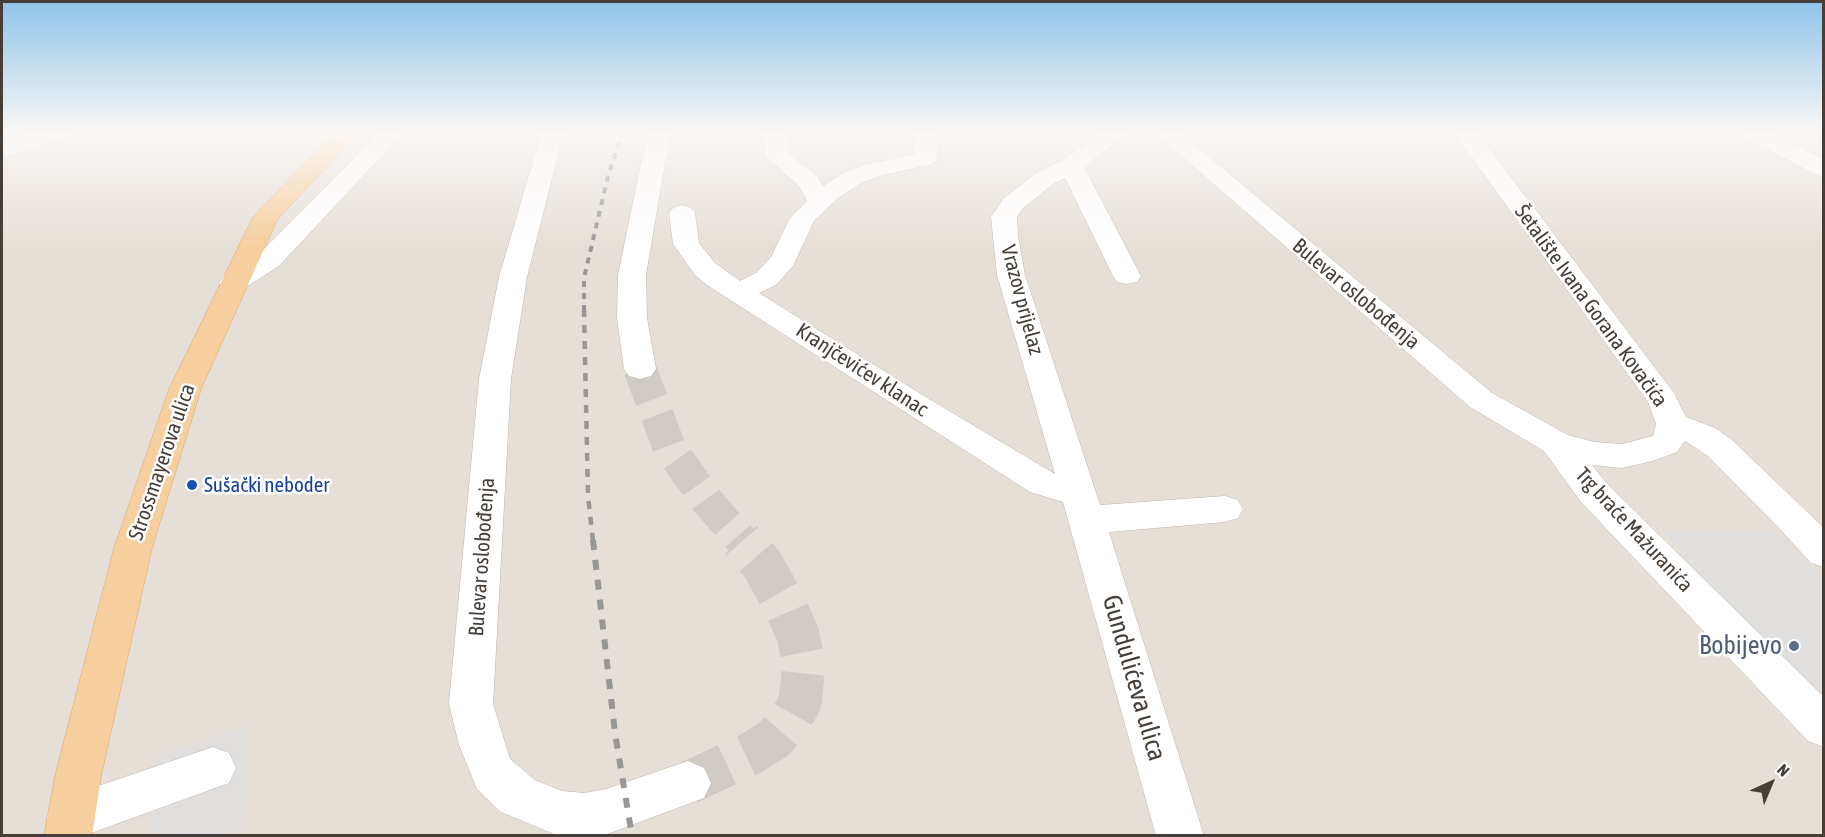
<!DOCTYPE html>
<html>
<head>
<meta charset="utf-8">
<style>
  body { margin:0 }
  #map { position:relative; width:1825px; height:837px; overflow:hidden; background:#f3eee8; font-family:"Asap Condensed",sans-serif }
  canvas { display:block }
  .frame { position:absolute; inset:0; border:3px solid #463e37; pointer-events:none }
  .north { position:absolute; left:1741px; top:753px; width:60px; height:60px; -webkit-text-stroke:4px #fff; paint-order:stroke; rotate:44deg; font-size:16px; font-weight:700; line-height:24px; text-align:center; color:#463e37 }
  .north::after { content:''; display:block; margin:auto; width:21px; height:27px; background:#463e37; clip-path:polygon(50% 0,100% 100%,50% 72%,0 100%) }
</style>
</head>
<body>
<div id="map">
<canvas width="1825" height="837"></canvas>
<div class="frame"></div>
<div class="north">N</div>
</div>
<script>
const ctx = document.querySelector('canvas').getContext('2d');
ctx.lineJoin = 'round';
function paint(path, color) { ctx.fillStyle = color; ctx.fill(path, 'evenodd'); }
const shape = rows => new Path2D(rows.map(r => 'M' + r).join(''));
function stroke(path, color, width, dash) { ctx.strokeStyle = color; ctx.lineWidth = width; ctx.lineCap = dash ? 'butt' : 'round'; ctx.setLineDash(dash || []); ctx.stroke(path); }
function label(font, color, halo, rows, align = 'center') {
  ctx.font = font + ' "Asap Condensed",sans-serif'; ctx.lineWidth = 5; ctx.setLineDash([]); ctx.textBaseline = 'middle'; ctx.strokeStyle = halo; ctx.fillStyle = color; for (const [text, x, y, turn = 0] of rows) {
    ctx.save(); ctx.translate(x, y); ctx.rotate((+turn || 0) * Math.PI / 180); ctx.textAlign = isNaN(turn) ? turn : align; if (halo) ctx.strokeText(text, 0, 0); ctx.fillText(text, 0, 0); ctx.restore();
  }
}
paint(shape([
  [10,131,1823,131,1823,835,2,836,2,134]
]), '#e6dfd7');
paint(shape([
  [1662,531,1775,531,1823,578,1823,715],
  [247,726,244,830,230,835,148,836,155,756]
]), '#e1dfdd');
stroke(shape([
  [640,369,669,447,707,501,742,541]
]), '#d0cbc5', 33, [33, 16]);
stroke(shape([
  [688,783,750,754,774,739,789,722,800,702,804,665,798,635,785,605,762,564,741,540]
]), '#d0cbc5', 43, [43, 21]);
const minor = shape([
  [39,131,75,131,72,136,2,157,2,143,39,131],
  [381,131,405,131,279,266,243,289,233,291,223,289,219,283,223,277,259,254,381,131],
  [542,131,564,131,527,277,511,379,493,704,510,759,535,780,562,791,584,793,606,789,688,761,704,768,711,783,704,798,602,836,559,836,501,812,477,789,459,745,449,704,479,379,499,277,542,131],
  [651,131,673,131,665,163,646,275,647,318,656,369,651,376,640,379,629,376,624,369,617,318,618,275,641,163,651,131],
  [763,131,785,131,789,154,818,177,823,186,845,172,865,165,914,154,914,131,936,131,938,135,937,159,933,164,880,176,863,182,838,198,814,221,793,266,776,285,759,293,924,396,1055,474,997,275,991,217,1003,199,1035,174,1063,160,1104,131,1130,131,1084,167,1141,276,1137,282,1127,284,1117,282,1113,276,1065,178,1053,184,1022,209,1017,217,1018,236,1025,275,1100,505,1225,496,1238,500,1243,509,1238,518,1225,522,1109,532,1204,836,1156,836,1063,502,1030,492,707,285,695,275,673,244,669,213,673,208,682,205,691,208,695,213,699,243,715,263,740,281,756,273,771,257,790,218,807,201,799,186,766,157,763,131],
  [1153,131,1178,131,1492,393,1568,435,1594,442,1622,444,1653,436,1656,424,1648,402,1453,131,1476,131,1674,393,1686,417,1715,428,1732,440,1824,528,1824,567,1811,563,1780,529,1708,456,1685,441,1677,452,1653,461,1622,468,1592,465,1607,484,1824,697,1824,747,1808,741,1581,502,1544,451,1470,407,1153,131],
  [1740,131,1769,131,1824,160,1824,177,1816,175,1743,136,1740,131],
  [213,747,229,753,236,768,229,783,83,836,60,836,54,833,47,817,54,801,213,747]
]);
const major = shape([
  [336,131,360,131,277,220,201,389,152,548,101,776,92,836,44,836,55,776,114,548,169,389,253,217,336,131]
]);
stroke(minor, '#c1b7ae', 1);
stroke(major, '#dba86e', 1);
paint(minor, '#fff');
paint(major, '#f7ce9d');
stroke(shape([
  [584,311,584,278,608,176,623,131]
]), '#979797', 4, [6, 6]);
stroke(shape([
  [584,309,588,496,593,541]
]), '#979797', 4.5, [8, 8]);
stroke(shape([
  [593,540,615,733,632,836]
]), '#979797', 6, [10, 10]);
const sky = ctx.createLinearGradient(0, 0, 0, 249);
sky.addColorStop(0, '#8fc4e9');
sky.addColorStop(0.53, '#faf7f5');
sky.addColorStop(1, '#faf7f500');
ctx.fillStyle = sky;
ctx.fillRect(0, 0, 1825, 249);
for (const [x, y, r, color] of [
  [192,485,6,"#1a4fb4"],
  [1794,646,6,"#5c6f8a"]
]) { const dot = new Path2D(); dot.arc(x, y, r, 0, 2 * Math.PI); ctx.fillStyle = color; ctx.fill(dot); stroke(dot, '#fff', 2); }
label('21px', '#463e37', '#fff', [
  ["Bulevar oslobođenja",1356,294,40],
  ["Vrazov prijelaz",1022,300,75],
  ["Šetalište Ivana Gorana Kovačića",1591,306,54],
  ["Kranjčevićev klanac",862,370,33],
  ["Strossmayerova ulica",162,462,-71],
  ["Trg braće Mažuranića",1634,530,47],
  ["Bulevar oslobođenja",482,557,-86]
]);
label('21px', '#164399', '#fff', [
  ["Sušački neboder",204,485]
], 'left');
label('26px', '#4e5e75', '#fff', [
  ["Bobijevo",1782,646]
], 'right');
label('26px', '#463e37', '#fff', [
  ["Gundulićeva ulica",1134,678,74]
]);
</script>
</body>
</html>
